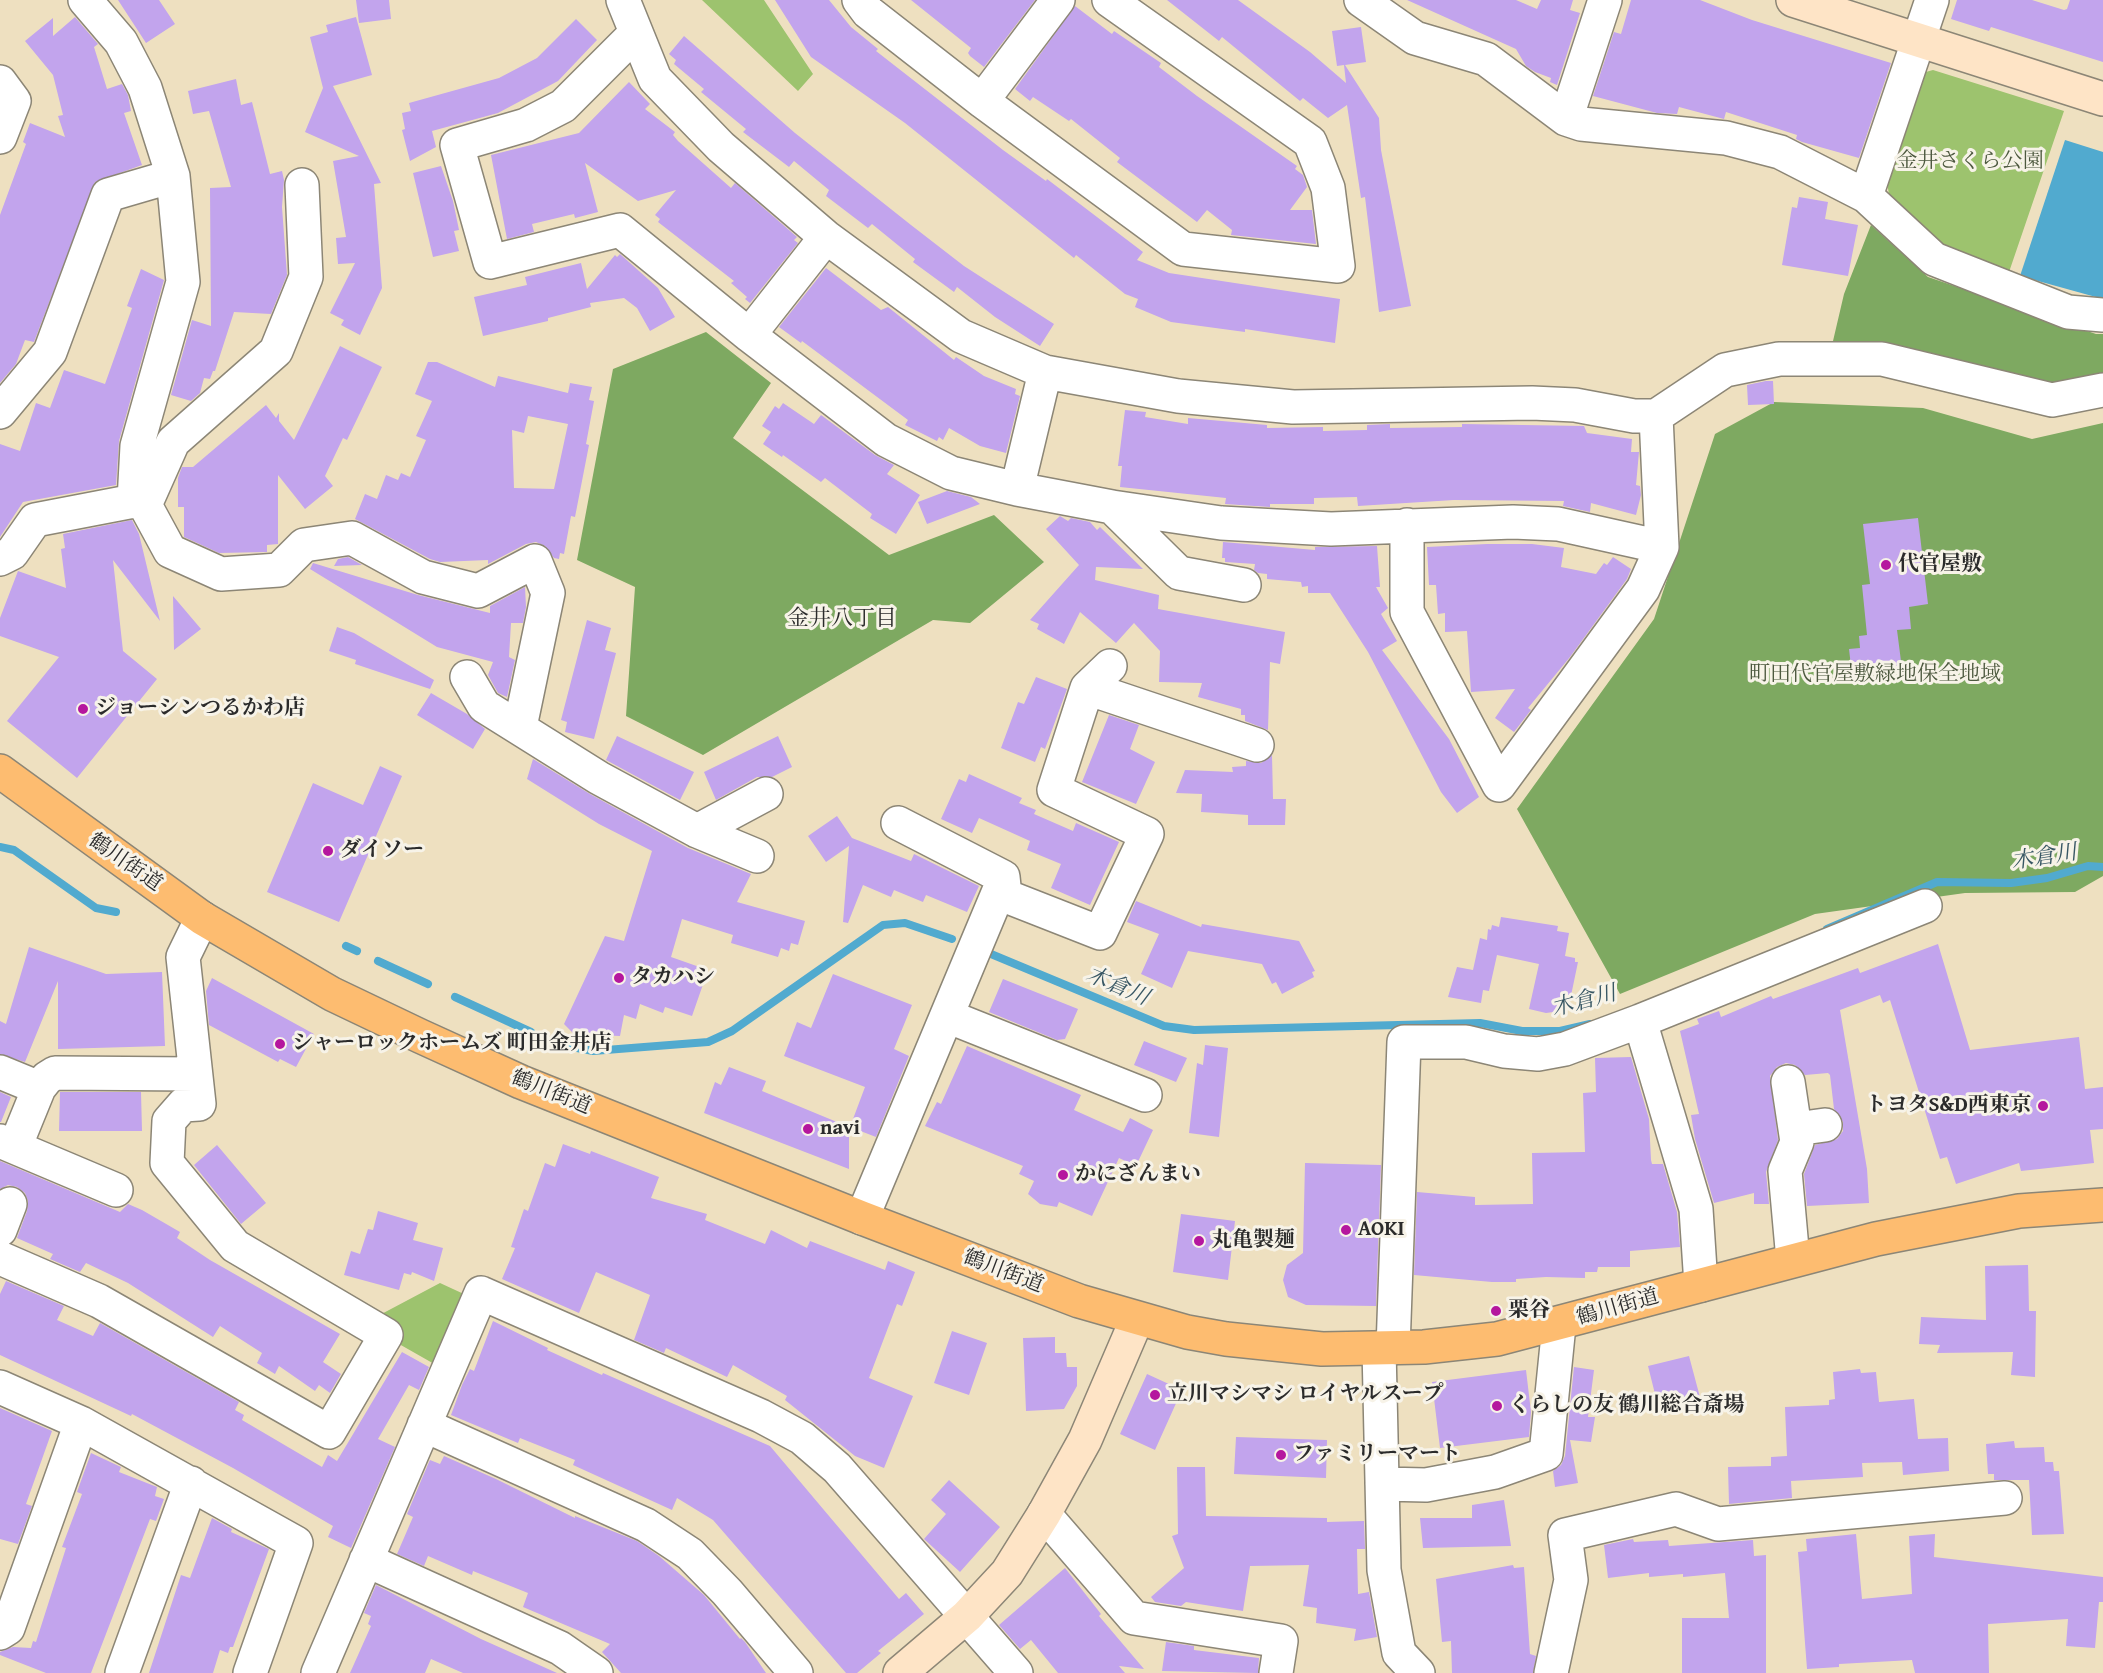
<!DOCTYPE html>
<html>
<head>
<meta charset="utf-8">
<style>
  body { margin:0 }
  canvas { display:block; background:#eee0c0 }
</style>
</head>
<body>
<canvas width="2103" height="1673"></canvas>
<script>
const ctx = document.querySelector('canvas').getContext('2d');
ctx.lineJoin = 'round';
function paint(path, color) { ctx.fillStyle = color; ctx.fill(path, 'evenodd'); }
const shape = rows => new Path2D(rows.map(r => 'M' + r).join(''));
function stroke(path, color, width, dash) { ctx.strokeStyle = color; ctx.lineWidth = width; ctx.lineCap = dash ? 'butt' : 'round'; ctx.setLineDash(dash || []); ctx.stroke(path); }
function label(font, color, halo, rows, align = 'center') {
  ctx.font = font + ' "Gentium Book Plus","Noto Serif JP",serif'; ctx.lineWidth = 6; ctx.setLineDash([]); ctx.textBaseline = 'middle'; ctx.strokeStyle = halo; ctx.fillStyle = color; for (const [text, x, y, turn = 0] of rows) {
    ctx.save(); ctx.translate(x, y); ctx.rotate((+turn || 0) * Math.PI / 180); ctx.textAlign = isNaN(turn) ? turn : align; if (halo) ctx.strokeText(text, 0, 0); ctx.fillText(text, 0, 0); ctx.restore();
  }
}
paint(shape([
  [702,0,764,0,813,74,798,91],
  [1933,70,2064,111,2008,275,1935,244,1890,201,1887,182,1922,73],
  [440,1283,466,1295,436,1365,392,1340,374,1318]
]), '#9dc36e');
paint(shape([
  [1871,225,1928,277,2096,334,2103,334,2103,376,2059,384,1979,367,1896,346,1833,341,1844,294],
  [706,332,771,383,733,438,889,555,994,515,1044,562,970,623,933,620,703,755,626,716,635,587,577,560,613,369],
  [1774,402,1923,408,2032,439,2103,423,2103,876,2075,892,1965,893,1815,914,1620,994,1517,809,1654,619,1715,434]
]), '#7ea961');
paint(shape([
  [2065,140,2103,152,2103,299,2020,276]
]), '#51aacf');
stroke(shape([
  [0,847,14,850,96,908,116,912],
  [1827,929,1937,882,2011,883,2047,878,2088,866,2103,867],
  [346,946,357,951],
  [991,954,1164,1026,1194,1030,1480,1023,1522,1031,1560,1031,1590,1024],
  [378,961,428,984],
  [455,997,531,1032],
  [556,1044,593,1051,708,1042,732,1031,883,925,905,923,952,939]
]), '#51aacf', 8);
paint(shape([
  [118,0,159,0,175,24,146,43],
  [356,0,389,0,391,19,359,23],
  [775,0,829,0,851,27,878,49,876,51,1003,150,1046,181,1047,179,1143,252,1137,260,1169,273,1340,299,1335,343,1245,329,1245,332,1171,322,1135,307,1138,299,1125,294,1076,255,1074,258,905,123,811,57],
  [911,0,1035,0,984,67,970,56,968,53,971,48],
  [1167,0,1238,0,1310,52,1346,83,1344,65,1337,66,1332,31,1361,27,1366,62,1345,65,1379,118,1381,150,1411,306,1379,312,1365,197,1361,198,1347,105,1328,118,1303,98,1300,101,1222,37,1219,41],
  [1407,0,1516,0,1537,9,1541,0,1573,0,1570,10,1580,13,1557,85,1550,82,1551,78,1535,72,1526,66,1516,49],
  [1631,0,1700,0,1752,20,1891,63,1859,158,1802,142,1796,139,1797,135,1726,112,1724,119,1679,107,1677,114,1657,113,1593,96,1614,32,1621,34],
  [1957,0,2032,0,2064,10,2067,9,2070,0,2103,0,2103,62,1991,27,1989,31,1951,19],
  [1075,6,1112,34,1114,31,1161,63,1159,67,1197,96,1297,166,1295,169,1303,175,1307,187,1290,210,1312,210,1316,244,1231,235,1232,230,1207,210,1197,222,1117,162,1120,158,1071,119,1069,121,1033,97,1030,101,1015,89],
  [75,17,98,44,94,47,107,89,122,84,128,95,131,111,124,113,142,165,95,182,34,342,25,340,16,364,0,383,0,215,26,144,23,142,30,123,65,137,58,116,63,115,53,75,25,41,53,18,53,36],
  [356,17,372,75,333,86,381,183,374,184,382,288,360,335,341,325,344,320,330,313,355,263,338,264,336,238,346,237,333,161,359,156,305,132,323,88,310,37,328,32,326,25],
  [576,19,597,40,558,81,498,113,432,131,436,147,410,161,402,130,405,129,402,113,411,111,409,103,499,78,537,58],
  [684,36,795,133,911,225,964,266,1054,324,1040,346,995,317,957,287,954,292,913,262,915,259,872,224,868,228,826,196,829,190,794,161,789,167,743,132,746,129,701,92,704,89,674,64,676,60,669,54],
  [236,79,241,105,252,102,270,174,282,171,284,180,282,207,287,275,271,314,234,312,215,371,213,371,210,379,204,378,200,393,191,401,171,395,192,320,211,326,210,188,231,187,209,111,193,114,188,91],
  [629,82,650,104,645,109,675,132,673,135,678,141,731,188,735,183,797,237,794,240,798,243,750,303,745,299,747,297,731,283,734,281,658,222,660,219,655,215,676,190,638,201,585,163,598,212,575,218,574,214,532,224,534,232,507,239,491,155,579,133],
  [441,166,453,201,459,230,454,231,459,251,433,257,413,173],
  [1799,197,1828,202,1825,219,1858,225,1848,276,1782,265,1792,207,1797,208],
  [620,254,658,288,675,317,650,331,637,308,624,298,590,303,591,307,548,318,548,321,483,336,474,297,527,285,525,277,581,263,587,289,615,255,617,257],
  [826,268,881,310,888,307,954,360,956,357,984,376,1016,389,1015,394,1020,396,1006,453,980,446,949,428,943,440,939,437,937,441,905,425,908,420,802,341,801,343,779,327],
  [141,269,164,280,119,441,116,485,23,502,0,537,0,444,20,451,36,403,50,408,64,370,105,384,132,308,127,306],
  [340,346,382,367,347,440,343,438,325,476,333,486,305,509,278,475,278,544,267,545,267,552,219,553,184,537,184,507,178,507,178,478,182,467,193,467,266,405,276,418,279,413,279,421,294,440],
  [428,362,437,362,495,387,498,376,568,393,570,383,592,387,589,400,594,401,586,444,589,445,575,517,571,516,564,554,560,553,559,559,554,558,545,546,536,542,526,544,488,564,488,560,440,562,430,559,355,519,365,494,377,499,386,475,398,480,401,473,410,477,426,440,416,436,432,401,415,394],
  [528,416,568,424,554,489,514,488,512,430,524,433],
  [1766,381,1773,381,1774,404,1748,405,1747,385],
  [783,403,814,424,821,415,875,455,894,465,887,474,920,495,896,534,870,518,872,514,825,478,821,482,783,455,782,457,763,444,771,432,762,426,775,406,779,409],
  [1125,410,1146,412,1145,417,1188,424,1188,418,1267,425,1267,428,1323,427,1323,431,1367,430,1367,425,1390,424,1390,428,1462,427,1462,424,1584,426,1587,433,1632,439,1631,452,1639,452,1636,485,1640,486,1641,495,1636,515,1591,503,1590,512,1563,506,1564,501,1454,500,1358,506,1357,497,1314,498,1314,504,1270,504,1270,507,1225,504,1226,498,1120,487,1122,466,1118,466],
  [947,491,971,497,980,504,927,524,918,502],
  [1060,516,1068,521,1071,518,1090,522,1097,530,1100,527,1143,569,1096,567,1095,580,1159,595,1158,609,1285,632,1280,664,1270,662,1268,730,1245,721,1245,715,1241,715,1241,709,1198,697,1202,683,1159,682,1160,651,1134,623,1116,643,1080,612,1064,644,1037,629,1039,624,1030,620,1079,565,1046,529],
  [1918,518,1928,604,1909,607,1911,629,1897,630,1902,669,1852,675,1849,649,1860,648,1859,636,1867,635,1862,585,1870,584,1863,524],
  [132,520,139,534,160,621,113,560,123,651,157,679,77,778,7,721,59,657,0,636,0,618,18,571,66,588,61,549,65,548,63,534],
  [1223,542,1315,550,1315,547,1377,546,1380,587,1376,587,1388,608,1381,614,1397,641,1382,650,1449,739,1479,797,1457,813,1441,792,1368,652,1330,593,1308,593,1308,586,1302,587,1301,582,1267,579,1267,574,1258,573,1254,570,1255,564,1225,562,1225,558,1222,558],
  [1487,544,1532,544,1564,548,1561,567,1596,574,1604,563,1607,565,1613,557,1631,569,1627,579,1570,657,1528,708,1531,710,1514,732,1495,718,1515,689,1471,692,1467,631,1445,632,1445,613,1438,614,1436,585,1429,585,1427,547],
  [348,557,362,565,334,566,338,559],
  [313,563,418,595,490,613,490,606,525,587,526,607,523,623,511,623,509,657,515,660,507,697,498,693,488,675,493,662,437,647,310,569],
  [173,596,201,629,174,650],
  [587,620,611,628,605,650,616,653,594,739,565,732,567,722,561,720],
  [337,627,354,633,434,680,430,689,355,664,356,660,329,651],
  [1036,677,1067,689,1045,749,1041,747,1035,762,1001,748,1018,702,1024,704],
  [431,693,467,714,485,729,473,749,417,715],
  [1109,715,1139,725,1130,749,1155,762,1136,804,1082,782],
  [617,736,694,772,680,800,606,760],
  [778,736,792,767,772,777,757,777,716,800,704,772],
  [1272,755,1273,799,1286,799,1285,825,1248,825,1248,815,1201,812,1202,794,1176,793,1185,770,1233,772,1232,767,1246,766,1246,761,1261,763],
  [533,759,590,794,688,848,751,874,737,902,805,921,798,945,791,943,789,951,781,948,778,957,731,943,733,935,682,919,671,957,708,970,692,1016,665,1007,663,1013,640,1004,636,1019,624,1015,620,1036,574,1034,564,1024,605,936,624,941,652,851,599,824,527,779],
  [380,766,402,776,339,922,267,892,313,783,363,805],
  [969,774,1022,798,1019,803,1036,810,1034,814,1073,831,1076,823,1119,842,1090,905,1051,888,1061,864,1027,850,1030,841,979,818,972,833,941,819,959,779,966,782],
  [837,816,852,838,911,861,914,854,979,886,967,912,926,895,923,902,894,890,891,897,863,885,848,923,843,922,849,846,826,862,808,836],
  [1136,901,1201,927,1202,924,1299,941,1315,971,1312,972,1314,977,1282,994,1276,982,1272,984,1262,964,1188,951,1172,988,1141,974,1159,934,1127,922],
  [1501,917,1558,926,1557,931,1569,933,1565,956,1575,958,1575,962,1578,962,1568,1010,1546,1013,1529,1009,1539,964,1497,955,1489,991,1483,990,1481,1003,1448,997,1457,967,1473,970,1480,938,1487,940,1488,929,1491,930,1492,925,1499,927],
  [1938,944,1970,1050,2079,1037,2085,1089,2103,1087,2103,1129,2090,1130,2094,1163,2021,1171,2019,1163,1956,1184,1947,1157,1940,1159,1890,1000,1883,1003,1880,995,1840,1010,1867,1169,1869,1203,1807,1206,1804,1174,1815,1145,1837,1139,1843,1131,1843,1122,1834,1109,1830,1075,1828,1073,1805,1075,1795,1065,1786,1063,1777,1067,1770,1076,1778,1140,1766,1172,1769,1204,1754,1204,1754,1193,1714,1203,1695,1139,1691,1115,1699,1114,1680,1031,1699,1024,1697,1019,1719,1011,1721,1017,1771,996,1773,999,1858,968,1860,973],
  [29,947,106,974,162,972,165,1046,58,1049,58,981,25,1062,0,1054,0,1021,6,1024],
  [833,974,912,1005,894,1049,909,1056,876,1137,850,1127,865,1087,784,1056,797,1022,811,1028],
  [212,978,314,1034,296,1067,280,1059,278,1062,209,1025,206,991],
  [1003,979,1078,1009,1065,1039,1057,1040,989,1012],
  [1144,1041,1187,1058,1176,1082,1134,1065],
  [1205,1045,1228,1048,1219,1137,1189,1133,1197,1063,1203,1065],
  [967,1046,1081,1095,1074,1110,1123,1132,1130,1118,1153,1130,1136,1166,1119,1158,1092,1216,1059,1202,1057,1207,1040,1204,1028,1194,1034,1181,1019,1174,1023,1166,925,1126,937,1102,941,1104],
  [1631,1057,1649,1119,1651,1160,1652,1164,1663,1164,1677,1212,1680,1247,1630,1251,1630,1267,1598,1267,1597,1272,1585,1272,1585,1278,1546,1277,1516,1279,1516,1282,1492,1282,1414,1275,1417,1192,1475,1197,1475,1205,1533,1204,1532,1153,1585,1152,1583,1093,1596,1092,1595,1058],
  [729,1067,766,1081,762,1091,849,1127,849,1169,704,1113,715,1082,721,1085],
  [0,1092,11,1097,1,1122,0,1122],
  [60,1092,141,1092,142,1131,59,1131],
  [563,1144,590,1154,591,1151,659,1177,651,1198,707,1214,705,1220,765,1244,771,1230,807,1248,810,1241,885,1270,888,1261,915,1272,902,1306,897,1304,869,1378,913,1396,884,1468,855,1456,785,1400,787,1396,733,1365,727,1377,666,1348,664,1353,634,1340,650,1295,596,1272,579,1313,502,1279,515,1248,511,1247,524,1209,528,1211,545,1163,555,1167],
  [217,1145,266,1203,241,1224,194,1165],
  [0,1161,120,1212,128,1204,142,1210,180,1232,177,1238,210,1260,340,1334,323,1362,341,1374,330,1393,319,1385,315,1391,279,1366,275,1374,257,1363,262,1353,220,1326,213,1337,128,1283,86,1263,80,1272,50,1259,53,1254,17,1238,27,1211,28,1201,25,1193,17,1187,8,1185,0,1189],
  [1305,1163,1381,1165,1376,1306,1306,1305,1288,1297,1283,1280,1287,1265,1303,1253],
  [378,1211,418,1223,413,1240,443,1248,434,1281,412,1272,411,1275,404,1273,399,1290,344,1275,351,1251,360,1254,368,1229,373,1230],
  [1181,1214,1235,1221,1228,1280,1173,1272],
  [2028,1265,2029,1311,2036,1311,2035,1377,2011,1375,2013,1352,1937,1353,1940,1345,1919,1344,1921,1317,1986,1320,1985,1266],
  [6,1281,64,1306,57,1320,93,1336,100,1323,239,1402,235,1410,244,1415,242,1420,322,1467,328,1455,337,1461,402,1352,429,1367,419,1390,409,1385,378,1439,395,1447,351,1548,328,1537,333,1526,233,1468,132,1414,131,1416,0,1355,0,1294],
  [493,1321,548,1348,547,1350,602,1375,603,1373,770,1446,899,1599,906,1593,924,1614,878,1651,881,1653,857,1673,846,1673,713,1520,677,1498,672,1510,573,1465,575,1460,520,1438,518,1443,451,1415,462,1385,470,1369,474,1371],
  [952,1331,987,1343,969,1395,934,1383],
  [1055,1337,1055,1353,1066,1353,1067,1367,1077,1367,1077,1386,1064,1409,1026,1411,1023,1338],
  [1689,1356,1701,1401,1660,1414,1648,1366],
  [1574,1367,1594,1370,1588,1417,1595,1417,1591,1442,1570,1440,1578,1483,1555,1487,1553,1471,1561,1465,1565,1456],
  [1860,1369,1861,1373,1876,1372,1879,1402,1914,1399,1918,1439,1948,1438,1949,1471,1903,1475,1902,1462,1862,1463,1863,1477,1791,1481,1792,1498,1729,1504,1728,1467,1771,1466,1771,1457,1787,1456,1785,1407,1829,1405,1829,1400,1835,1399,1833,1372],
  [1526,1370,1531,1412,1529,1437,1440,1448,1432,1382],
  [1147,1374,1182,1390,1155,1450,1120,1434],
  [0,1408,52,1431,26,1504,32,1506,18,1544,0,1539],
  [1236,1437,1327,1440,1326,1478,1234,1474],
  [2014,1441,2015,1448,2044,1447,2045,1462,2053,1462,2054,1471,2059,1471,2064,1534,2032,1535,2029,1480,1994,1480,1994,1474,1988,1474,1986,1444],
  [91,1453,121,1467,119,1472,157,1487,155,1496,164,1499,156,1521,150,1519,91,1673,46,1673,0,1655,0,1652,13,1647,31,1648,33,1641,36,1642,66,1548,62,1547,82,1494,77,1492],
  [444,1456,496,1479,575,1518,575,1516,637,1541,659,1556,704,1595,740,1639,741,1638,745,1642,766,1673,621,1673,602,1652,610,1644,523,1607,528,1593,473,1571,472,1575,428,1556,424,1566,397,1554,413,1517,407,1514,429,1462,430,1460,440,1464],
  [1177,1467,1205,1467,1206,1516,1327,1518,1327,1522,1364,1521,1365,1549,1357,1549,1358,1594,1369,1592,1377,1637,1354,1641,1356,1629,1316,1623,1317,1608,1303,1606,1309,1565,1250,1566,1243,1611,1186,1602,1181,1606,1155,1602,1151,1597,1184,1568,1172,1536,1178,1534],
  [949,1480,1000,1527,960,1572,924,1539,946,1514,931,1500],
  [1504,1500,1511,1546,1423,1548,1420,1518,1472,1518,1472,1505],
  [212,1518,232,1529,231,1532,269,1549,233,1647,230,1647,228,1653,220,1650,213,1673,149,1673,181,1575,190,1578],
  [1856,1534,1862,1599,1912,1594,1909,1536,1935,1534,1934,1557,2103,1577,2103,1602,2099,1602,2095,1648,2066,1646,2068,1619,1988,1624,1989,1673,1915,1673,1912,1660,1839,1664,1839,1667,1807,1669,1798,1552,1807,1551,1806,1539],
  [1633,1539,1634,1542,1668,1540,1669,1546,1753,1540,1754,1556,1766,1555,1766,1673,1682,1673,1682,1618,1729,1618,1725,1573,1683,1577,1683,1574,1649,1577,1649,1573,1608,1578,1604,1545],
  [1513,1565,1514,1568,1524,1567,1530,1654,1536,1656,1533,1673,1452,1673,1451,1641,1442,1642,1436,1579],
  [1065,1568,1101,1614,1099,1616,1144,1669,1119,1666,1125,1673,1058,1673,1031,1640,1020,1649,999,1625],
  [376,1585,481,1639,557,1673,463,1673,431,1659,425,1673,350,1673,371,1626,368,1624,371,1616,364,1613],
  [1166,1642,1194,1646,1194,1650,1259,1658,1258,1673,1162,1671]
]), '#c2a4ed');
const street = shape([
  [85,0,121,42,145,88,173,176,183,282,137,446,134,501],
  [623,0,655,79,721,147,826,237,961,336,1045,372,1178,396,1293,407,1532,403,1575,405,1634,416,1656,416,1725,370,1779,359,1882,359,2052,400,2103,390],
  [859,0,868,12,982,101,1183,249,1338,266,1328,188,1310,142,1109,0],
  [1361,0,1415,38,1486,59,1566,119,1581,124,1726,138,1780,152,1866,196,1934,259,2068,312,2103,315],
  [635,34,563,106,526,125,457,145,490,262,620,230,749,335,886,440,951,473,1017,489,1112,507,1221,523,1331,529,1513,522,1558,524,1662,547],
  [0,82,14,101,0,137],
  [982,101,1058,0],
  [1566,119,1605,0],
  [1866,196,1932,0],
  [749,335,826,237],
  [0,412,50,352,108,195,173,176],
  [1017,489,1045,372],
  [145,505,173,442,276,351,306,277,302,185],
  [1112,507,1179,573,1244,585],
  [1407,525,1407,612,1499,785,1643,589,1662,547,1656,416],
  [0,559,12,553,35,520,134,501,145,505,170,551,221,574,279,570,304,545,352,538,423,577,478,591,535,561,548,593,520,727],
  [467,677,484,706,599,778,697,831,757,856],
  [1087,688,1257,745],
  [898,823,1003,877,1005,896],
  [697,831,766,794],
  [947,1016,1145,1095],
  [1640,1021,1696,1209,1701,1285],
  [0,1072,39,1088],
  [1788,1082,1797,1142,1785,1171,1793,1260],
  [1796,1129,1825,1125],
  [0,1141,116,1190],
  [15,1147,39,1088,47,1078,55,1073,195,1074],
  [862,1218,998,893,1100,933,1147,834,1054,790,1087,688,1110,666],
  [0,1230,10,1204],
  [0,1258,99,1301,329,1432,386,1335,235,1246,167,1163,169,1121,183,1105,199,1104,183,957,202,918],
  [1379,1348,1384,1570,1399,1653,1418,1673],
  [1393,1348,1404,1042,1466,1042,1504,1051,1538,1054,1565,1049,1640,1021,1925,906],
  [0,1387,81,1423,296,1543,250,1673],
  [424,1425,646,1525,690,1554,727,1592,796,1673],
  [1382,1484,1426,1485,1495,1472,1546,1454,1559,1325],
  [1044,1514,1134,1618,1281,1641,1276,1673],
  [366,1560,560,1648,596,1673],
  [0,1633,8,1628,81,1423],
  [122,1673,191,1483],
  [318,1673,481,1293,761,1416,802,1438,837,1468,1016,1673],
  [1551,1673,1571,1580,1565,1535,1676,1509,1718,1524,2005,1498]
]);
const secondary = shape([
  [1793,0,2103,99],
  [900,1673,967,1616,1007,1573,1044,1514,1085,1440,1137,1319]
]);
const primary = shape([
  [0,771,202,918,332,994,420,1036,521,1082,862,1218,1079,1301,1187,1332,1226,1339,1322,1349,1424,1347,1497,1339,1876,1239,2019,1211,2103,1205]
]);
stroke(street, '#8c8676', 36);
stroke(secondary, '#8c8676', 36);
stroke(primary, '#8c8676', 36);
stroke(street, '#fff', 33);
stroke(secondary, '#fee4c6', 33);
stroke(primary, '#fdbc70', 33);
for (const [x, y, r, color] of [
  [1886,565,6,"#b5179e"],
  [83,709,6,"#b5179e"],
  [328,851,6,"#b5179e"],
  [619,978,6,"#b5179e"],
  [280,1044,6,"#b5179e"],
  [2043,1106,6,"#b5179e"],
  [808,1129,6,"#b5179e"],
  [1063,1175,6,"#b5179e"],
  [1346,1230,6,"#b5179e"],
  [1199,1241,6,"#b5179e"],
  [1496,1311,6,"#b5179e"],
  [1155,1395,6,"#b5179e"],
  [1497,1406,6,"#b5179e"],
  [1281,1455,6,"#b5179e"]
]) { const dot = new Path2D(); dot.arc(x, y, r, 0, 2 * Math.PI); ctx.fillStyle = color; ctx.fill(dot); stroke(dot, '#f7f3e8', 2); }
label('21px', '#4d593f', '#f7f3e8', [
  ["金井さくら公園",1970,162],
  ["町田代官屋敷緑地保全地域",1875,675]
]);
label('bold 21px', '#2b2b2b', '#f7f3e8', [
  ["代官屋敷",1898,565],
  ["ジョーシンつるかわ店",95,709],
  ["ダイソー",340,851],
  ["タカハシ",631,978],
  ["シャーロックホームズ 町田金井店",292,1044],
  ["トヨタS&D西東京",2031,1106,"right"],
  ["navi",820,1129],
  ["かにざんまい",1075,1175],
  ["AOKI",1358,1230],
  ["丸亀製麺",1211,1241],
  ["栗谷",1508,1311],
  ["立川マシマシ ロイヤルスープ",1167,1395],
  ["くらしの友 鶴川総合斎場",1509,1406],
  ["ファミリーマート",1293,1455]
], 'left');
label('21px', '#2b2b2b', '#f7f3e8', [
  ["鶴川街道",125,863,35],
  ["鶴川街道",551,1093,22],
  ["鶴川街道",1003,1272,21],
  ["鶴川街道",1618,1308,-16]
]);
label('22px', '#2b2b2b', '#f7f3e8', [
  ["金井八丁目",842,619]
]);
label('italic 22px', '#385764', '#f7f3e8', [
  ["木倉川",2044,858,-9],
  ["木倉川",1117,987,23],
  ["木倉川",1584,1002,-15]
]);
</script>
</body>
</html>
